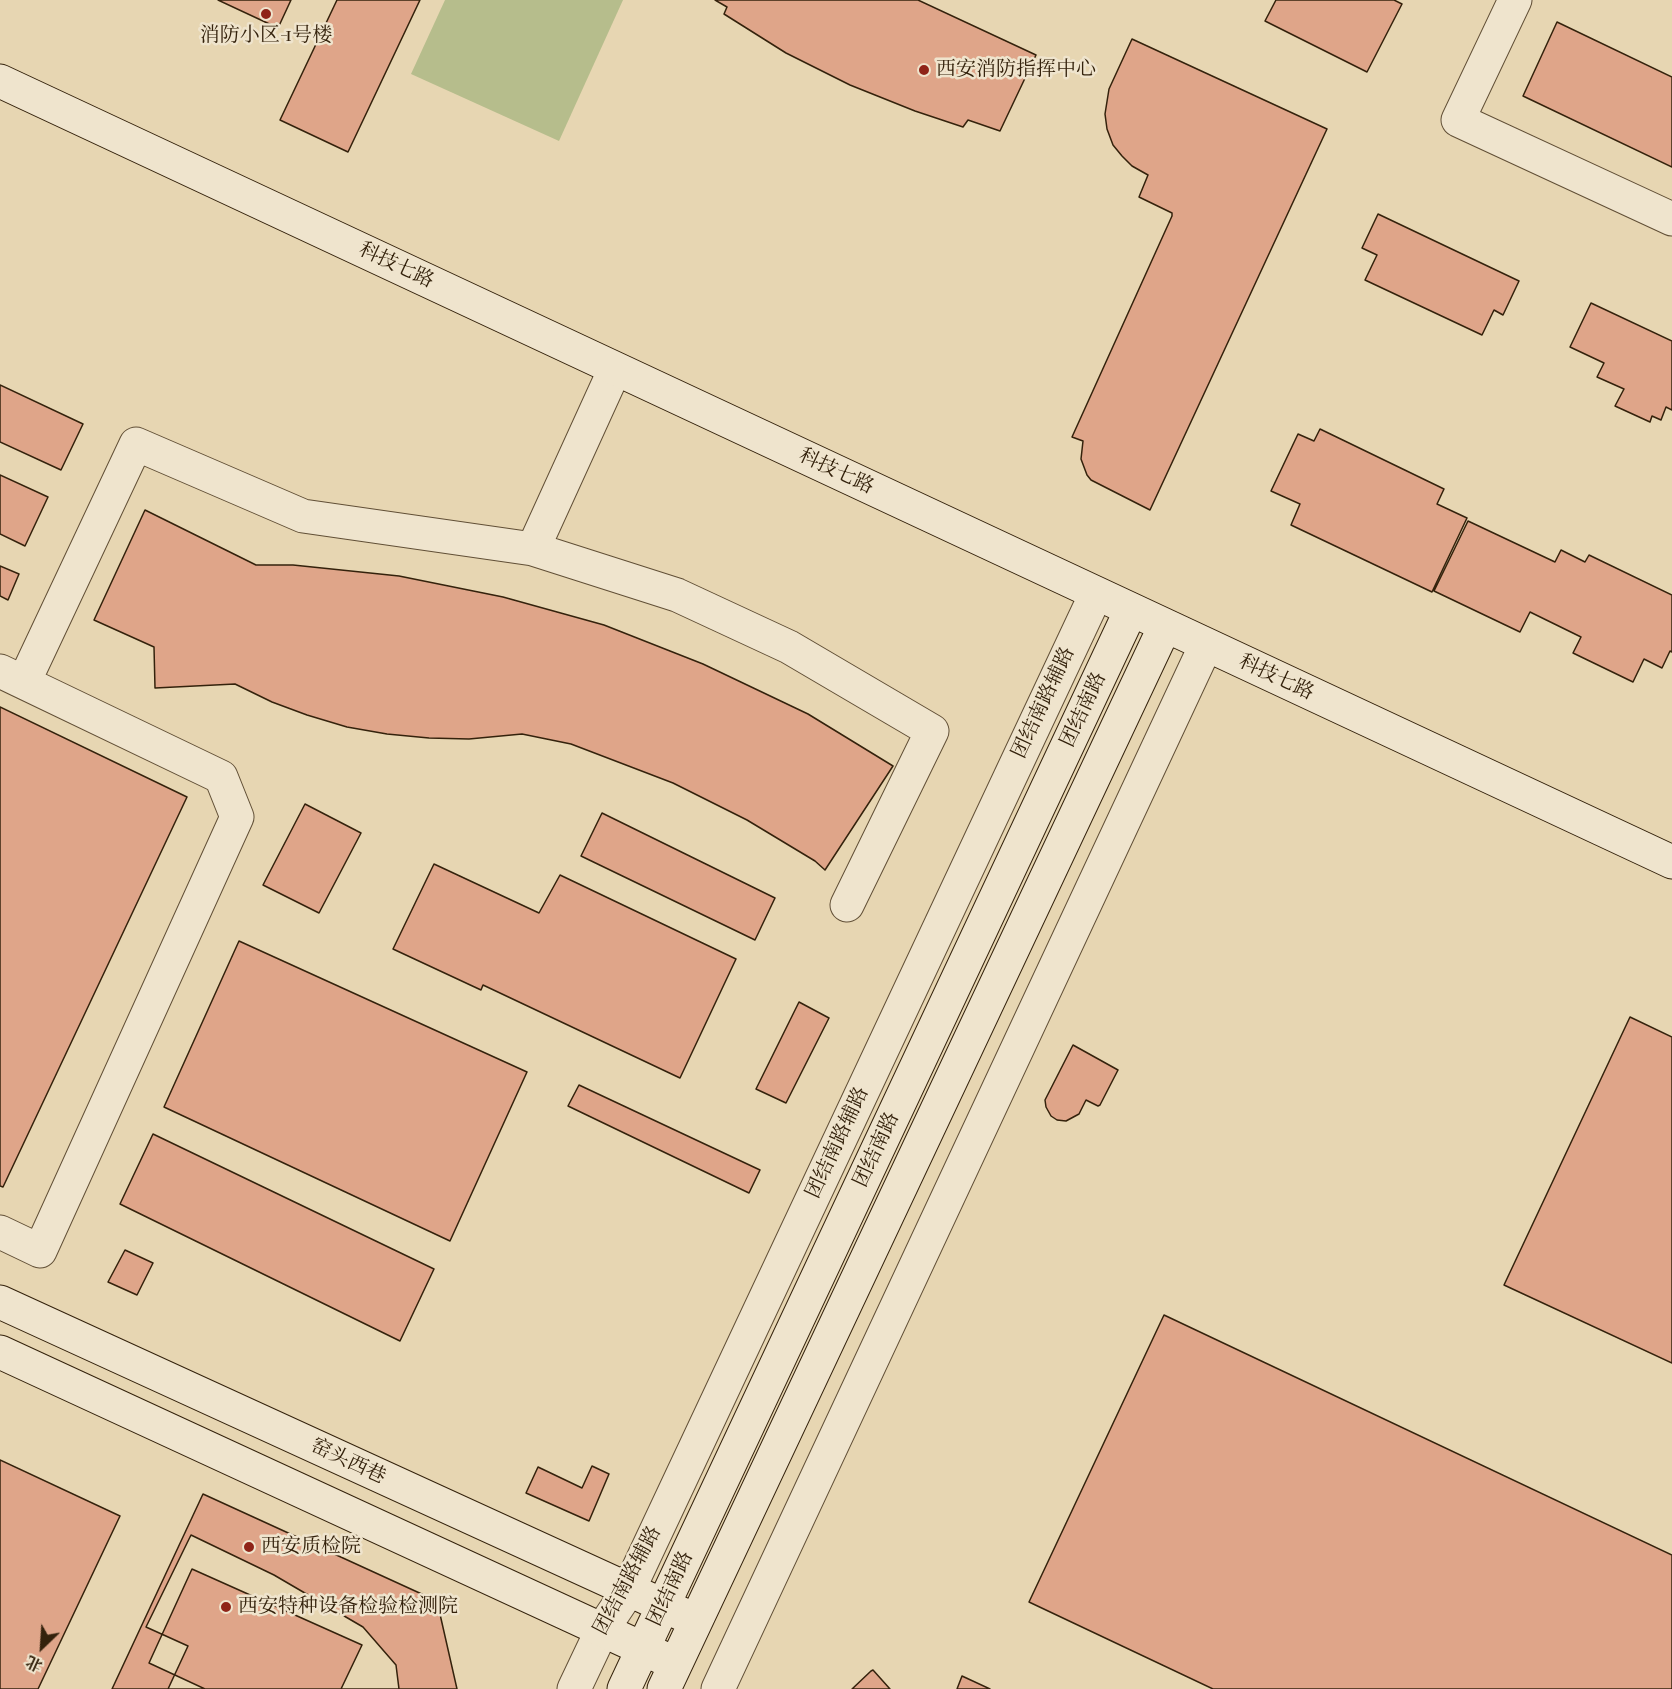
<!DOCTYPE html>
<html>
<head>
<meta charset="utf-8">
<style>
  body { margin:0 }
  #map { position:relative; width:1672px; height:1689px; overflow:hidden; background:#e7d6b2; font-family:"IM FELL French Canon","Noto Serif SC",serif }
  canvas { display:block }
  .north { position:absolute; left:12px; top:1617px; width:60px; height:60px; -webkit-text-stroke:4px #efe4cd; paint-order:stroke; rotate:205deg; font-size:16px; font-weight:700; line-height:24px; text-align:center; color:#34220c }
  .north::after { content:''; display:block; margin:auto; width:21px; height:27px; background:#34220c; clip-path:polygon(50% 0,100% 100%,50% 72%,0 100%) }
</style>
</head>
<body>
<div id="map">
<canvas width="1672" height="1689"></canvas>
<div class="north">北</div>
</div>
<script>
const ctx = document.querySelector('canvas').getContext('2d');
ctx.lineJoin = 'round';
function paint(path, color) { ctx.fillStyle = color; ctx.fill(path, 'evenodd'); }
const shape = rows => new Path2D(rows.map(r => 'M' + r).join(''));
function stroke(path, color, width, dash) { ctx.strokeStyle = color; ctx.lineWidth = width; ctx.lineCap = dash ? 'butt' : 'round'; ctx.setLineDash(dash || []); ctx.stroke(path); }
function label(font, color, halo, rows, align = 'center') {
  ctx.font = font + ' "IM FELL French Canon","Noto Serif SC",serif'; ctx.lineWidth = 5; ctx.setLineDash([]); ctx.textBaseline = 'middle'; ctx.strokeStyle = halo; ctx.fillStyle = color; for (const [text, x, y, turn = 0] of rows) {
    ctx.save(); ctx.translate(x, y); ctx.rotate((+turn || 0) * Math.PI / 180); ctx.textAlign = isNaN(turn) ? turn : align; if (halo) ctx.strokeText(text, 0, 0); ctx.fillText(text, 0, 0); ctx.restore();
  }
}
paint(shape([
  [445,0,623,0,559,141,411,74]
]), '#b6bd8c');
const building = shape([
  [218,0,291,0,278,28,218,0],
  [337,0,420,0,348,152,280,120,337,0],
  [715,0,918,0,1036,55,1000,131,968,120,963,127,915,111,850,85,786,53,724,14,727,7,715,0],
  [1276,0,1394,0,1402,4,1367,72,1265,21,1276,0],
  [1557,22,1672,77,1672,167,1523,96,1557,22],
  [1132,39,1327,129,1150,510,1091,480,1087,475,1081,459,1083,441,1072,437,1172,216,1172,213,1139,197,1148,175,1132,166,1122,156,1113,145,1107,129,1105,114,1109,89,1132,39],
  [1378,214,1519,281,1503,315,1494,310,1482,335,1365,280,1377,255,1362,248,1378,214],
  [1591,303,1672,341,1672,410,1666,407,1661,420,1652,416,1650,422,1615,406,1624,389,1597,377,1604,363,1570,347,1591,303],
  [0,385,83,424,61,470,0,442,0,385],
  [1320,429,1444,489,1437,504,1467,518,1432,592,1291,525,1300,504,1271,491,1298,434,1314,441,1320,429],
  [0,475,48,497,25,546,0,534,0,475],
  [145,510,256,565,293,565,399,576,503,597,604,625,703,664,808,714,893,766,825,870,815,861,747,820,673,783,571,744,522,734,469,739,429,738,387,734,347,727,307,715,272,702,235,684,155,688,154,647,94,620,145,510],
  [1468,521,1555,562,1561,550,1585,562,1589,555,1672,595,1672,652,1670,651,1662,668,1644,659,1633,682,1573,653,1581,637,1530,612,1520,632,1434,591,1468,521],
  [0,566,19,574,8,600,0,596,0,566],
  [0,707,187,797,3,1187,0,1186,0,707],
  [305,804,361,833,319,913,263,885,305,804],
  [602,813,775,898,755,940,581,856,602,813],
  [434,864,539,913,560,875,736,959,680,1078,483,985,481,990,393,949,434,864],
  [239,941,527,1072,450,1241,164,1107,239,941],
  [799,1002,829,1018,786,1103,756,1089,799,1002],
  [1630,1017,1672,1037,1672,1363,1504,1285,1630,1017],
  [1073,1045,1118,1070,1100,1105,1098,1106,1086,1100,1079,1114,1066,1121,1057,1120,1051,1116,1046,1107,1045,1100,1073,1045],
  [579,1085,760,1170,749,1193,568,1106,579,1085],
  [153,1134,434,1269,400,1341,120,1204,153,1134],
  [125,1250,153,1263,137,1295,108,1282,125,1250],
  [1164,1315,1672,1555,1672,1689,1213,1689,1029,1602,1164,1315],
  [0,1460,120,1516,38,1689,0,1689,0,1460],
  [592,1466,609,1474,589,1521,526,1493,538,1467,582,1488,592,1466],
  [203,1494,437,1601,457,1689,112,1689,203,1494],
  [191,1535,274,1575,363,1627,396,1665,399,1689,168,1689,188,1646,146,1627,191,1535],
  [192,1569,362,1645,341,1689,205,1689,149,1663,192,1569],
  [873,1670,890,1689,852,1689,871,1671,873,1670],
  [962,1676,990,1689,957,1689,962,1676]
]);
paint(building, '#dfa589');
stroke(building, '#34220c', 1.5);
const street = shape([
  [1515,0,1458,120,1672,219],
  [533,549,615,369],
  [0,671,221,777,237,817,40,1251,0,1232],
  [24,682,136,444,303,516,533,549,677,595,789,647,932,731,847,905],
  [574,1689,602,1630,628,1591,1096,594],
  [718,1689,1206,645]
]);
const secondary = shape([
  [0,81,1672,862],
  [0,1302,684,1615],
  [0,1352,663,1658],
  [624,1689,1131,610],
  [664,1689,1165,626]
]);
stroke(street, '#614f36', 35);
stroke(secondary, '#34220c', 35);
stroke(street, '#efe4cd', 33);
stroke(secondary, '#efe4cd', 33);
for (const [x, y, r, color] of [
  [266,14,6,"#8f2418"],
  [924,70,6,"#8f2418"],
  [249,1547,6,"#8f2418"],
  [226,1607,6,"#8f2418"]
]) { const dot = new Path2D(); dot.arc(x, y, r, 0, 2 * Math.PI); ctx.fillStyle = color; ctx.fill(dot); stroke(dot, '#efe4cd', 2); }
label('20px', '#34220c', '#efe4cd', [
  ["消防小区-1号楼",266,36,"center"],
  ["西安消防指挥中心",936,70],
  ["西安质检院",261,1547],
  ["西安特种设备检验检测院",238,1607]
], 'left');
label('20px', '#34220c', '#efe4cd', [
  ["科技七路",396,266,25],
  ["科技七路",836,472,25],
  ["科技七路",1276,678,25],
  ["团结南路辅路",1044,703,-65],
  ["团结南路",1084,710,-65],
  ["团结南路辅路",838,1143,-65],
  ["团结南路",877,1150,-65],
  ["窑头西巷",348,1462,25],
  ["团结南路辅路",628,1581,-62],
  ["团结南路",671,1589,-65]
]);
</script>
</body>
</html>
